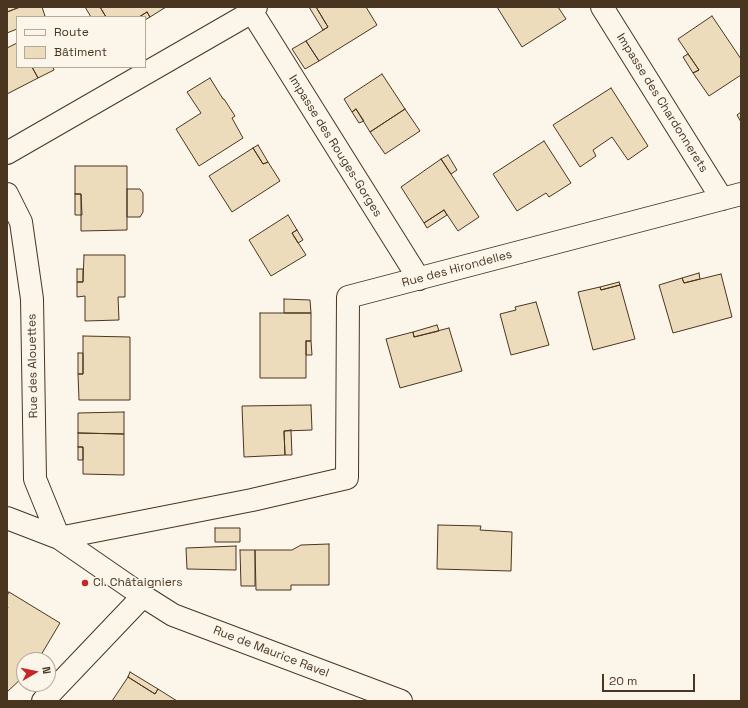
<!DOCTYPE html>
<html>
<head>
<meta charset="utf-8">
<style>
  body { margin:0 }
  #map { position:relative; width:748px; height:708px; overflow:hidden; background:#fbf6e9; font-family:"Space Grotesk",sans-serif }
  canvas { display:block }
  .frame { position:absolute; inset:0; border:8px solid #4a3520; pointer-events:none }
  .legend { position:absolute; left:16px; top:16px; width:130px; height:52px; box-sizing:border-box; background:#fbf6e9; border:1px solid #b4a999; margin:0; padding:5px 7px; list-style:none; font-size:12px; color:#4a3520 }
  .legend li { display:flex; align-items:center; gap:8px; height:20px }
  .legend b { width:20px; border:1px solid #b4a999 }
  .north { position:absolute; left:16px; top:652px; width:40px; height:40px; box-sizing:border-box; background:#fbf6e9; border:1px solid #b4a999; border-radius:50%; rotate:81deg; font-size:11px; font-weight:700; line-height:16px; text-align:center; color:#4a3520 }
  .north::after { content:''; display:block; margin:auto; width:14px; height:18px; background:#c62828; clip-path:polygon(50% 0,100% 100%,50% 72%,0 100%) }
  .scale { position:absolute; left:602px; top:674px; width:93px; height:18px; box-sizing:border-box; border:2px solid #4a3520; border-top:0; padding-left:5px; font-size:12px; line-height:14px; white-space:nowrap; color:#4a3520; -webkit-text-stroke:3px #fbf6e9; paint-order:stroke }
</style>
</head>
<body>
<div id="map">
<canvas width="748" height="708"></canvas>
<div class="frame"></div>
<ul class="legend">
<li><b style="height:5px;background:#fbf6e9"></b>Route</li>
<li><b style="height:11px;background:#ecdcbc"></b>Bâtiment</li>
</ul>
<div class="north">N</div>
<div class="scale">20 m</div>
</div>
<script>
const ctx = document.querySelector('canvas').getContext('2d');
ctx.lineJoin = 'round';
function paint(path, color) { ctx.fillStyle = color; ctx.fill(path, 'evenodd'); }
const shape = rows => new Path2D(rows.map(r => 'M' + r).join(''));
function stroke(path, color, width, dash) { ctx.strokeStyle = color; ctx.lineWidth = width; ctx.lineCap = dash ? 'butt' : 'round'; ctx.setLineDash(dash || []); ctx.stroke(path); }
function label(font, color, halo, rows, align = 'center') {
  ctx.font = font + ' "Space Grotesk",sans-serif'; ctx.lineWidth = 3; ctx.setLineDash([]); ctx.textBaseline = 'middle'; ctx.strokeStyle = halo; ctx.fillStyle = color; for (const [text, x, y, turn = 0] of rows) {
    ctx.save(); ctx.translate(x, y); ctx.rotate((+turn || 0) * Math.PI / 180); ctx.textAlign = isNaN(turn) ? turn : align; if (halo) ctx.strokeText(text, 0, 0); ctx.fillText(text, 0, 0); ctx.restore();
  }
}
const building = shape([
  [7,7,20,7,7,12,7,7],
  [20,7,42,7,45,16,42,17,17,17,17,29,7,33,7,12,20,7],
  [85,7,100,7,106,17,91,17,85,7],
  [100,7,166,7,150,17,147,12,139,17,106,17,100,7],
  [309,7,316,7,328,27,323,30,309,7],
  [316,7,366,7,377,25,319,61,306,41,328,27,316,7],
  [497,7,558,7,566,19,522,47,497,7],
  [147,12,150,17,145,20,145,17,139,17,147,12],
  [712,16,741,59,741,75,709,96,693,73,699,70,678,39,712,16],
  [306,41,319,61,305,69,292,49,306,41],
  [17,43,17,67,32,67,38,78,7,94,7,48,17,43],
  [688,54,699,70,693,73,683,57,688,54],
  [32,67,53,67,54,70,38,78,32,67],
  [382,74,405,109,370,132,356,109,352,112,344,99,382,74],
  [210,78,223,99,224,99,235,116,232,118,243,138,199,166,176,129,201,113,187,92,210,78],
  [611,88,648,146,628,160,612,137,593,150,596,156,580,167,553,125,611,88],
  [356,109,364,121,359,123,352,112,356,109],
  [405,109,420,131,385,154,370,132,405,109],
  [741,112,741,122,737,115,741,112],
  [544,141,571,183,549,197,546,193,517,211,493,174,544,141],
  [258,145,268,162,263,164,253,148,258,145],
  [253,148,263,164,268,162,280,181,232,212,209,176,253,148],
  [448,155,457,170,451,174,441,159,448,155],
  [441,159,479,217,458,231,444,210,424,223,401,187,441,159],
  [75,166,127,166,127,230,81,231,81,194,75,194,75,166],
  [127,189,140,189,143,193,143,212,140,217,127,217,127,189],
  [75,194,81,194,82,215,75,215,75,194],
  [444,210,447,215,427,228,424,223,444,210],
  [288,215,297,230,292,233,306,255,271,276,249,240,288,215],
  [297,230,303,240,298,243,292,233,297,230],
  [84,255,125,255,125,297,118,297,119,320,85,321,85,296,77,297,77,282,83,282,84,255],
  [77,269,83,269,83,282,77,282,77,269],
  [699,273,700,279,684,283,682,278,699,273],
  [721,274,732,317,673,333,659,285,682,278,684,283,721,274],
  [619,282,620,285,601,290,600,287,619,282],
  [620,285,635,339,593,350,578,292,600,287,601,290,620,285],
  [284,299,310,300,311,313,284,313,284,299],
  [536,302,549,345,511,355,500,314,516,310,515,307,536,302],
  [260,313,311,313,311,341,306,341,306,378,260,378,260,313],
  [437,325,439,331,414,337,413,332,437,325],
  [449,328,462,371,400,388,386,339,413,332,414,337,449,328],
  [83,336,130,337,130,400,79,400,78,374,83,374,83,336],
  [306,341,311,341,312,355,306,355,306,341],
  [78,353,83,353,83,374,78,374,78,353],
  [311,405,312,430,284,431,285,455,244,457,242,406,311,405],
  [124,412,124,434,78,433,78,413,124,412],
  [291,430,292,455,285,455,284,431,291,430],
  [78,433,124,434,124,475,83,474,83,447,78,447,78,433],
  [78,447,83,447,83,460,78,460,78,447],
  [438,525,481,526,480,530,512,532,511,571,437,569,438,525],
  [215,528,240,528,240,542,215,542,215,528],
  [329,544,329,585,291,585,291,590,256,590,255,550,292,550,301,545,329,544],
  [236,546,236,570,187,569,186,548,236,546],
  [240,550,255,550,255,586,241,586,240,550],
  [9,592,60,623,38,660,24,660,24,676,7,692,7,609,8,607,7,606,7,596,9,592],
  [130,672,158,689,155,694,128,677,130,672],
  [128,677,155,694,158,689,177,701,112,701,128,677]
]);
paint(building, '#ecdcbc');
stroke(building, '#4a3520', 1);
const minor = shape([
  [602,7,722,199],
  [252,12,419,279],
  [7,153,252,12,256,7],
  [7,194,21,222,32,299,35,479,59,538],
  [7,518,59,538,143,596,173,615,401,701],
  [59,538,252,500,347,478,348,297,741,194],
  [43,701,143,596]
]);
stroke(minor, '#4a3520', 24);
stroke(minor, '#fbf6e9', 22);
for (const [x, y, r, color] of [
  [85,583,4,"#c62828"]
]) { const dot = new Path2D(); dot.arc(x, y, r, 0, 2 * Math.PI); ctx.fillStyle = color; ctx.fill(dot); stroke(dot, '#fbf6e9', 1.5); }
label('12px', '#4a3520', '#fbf6e9', [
  ["Impasse des Chardonnerets",662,103,58],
  ["Impasse des Rouges-Gorges",335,146,58],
  ["Rue des Hirondelles",457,269,-15],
  ["Rue des Alouettes",33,366,-91],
  ["Rue de Maurice Ravel",271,652,21]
]);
label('12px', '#4a3520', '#fbf6e9', [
  ["Cl. Châtaigniers",93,583]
], 'left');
</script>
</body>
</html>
